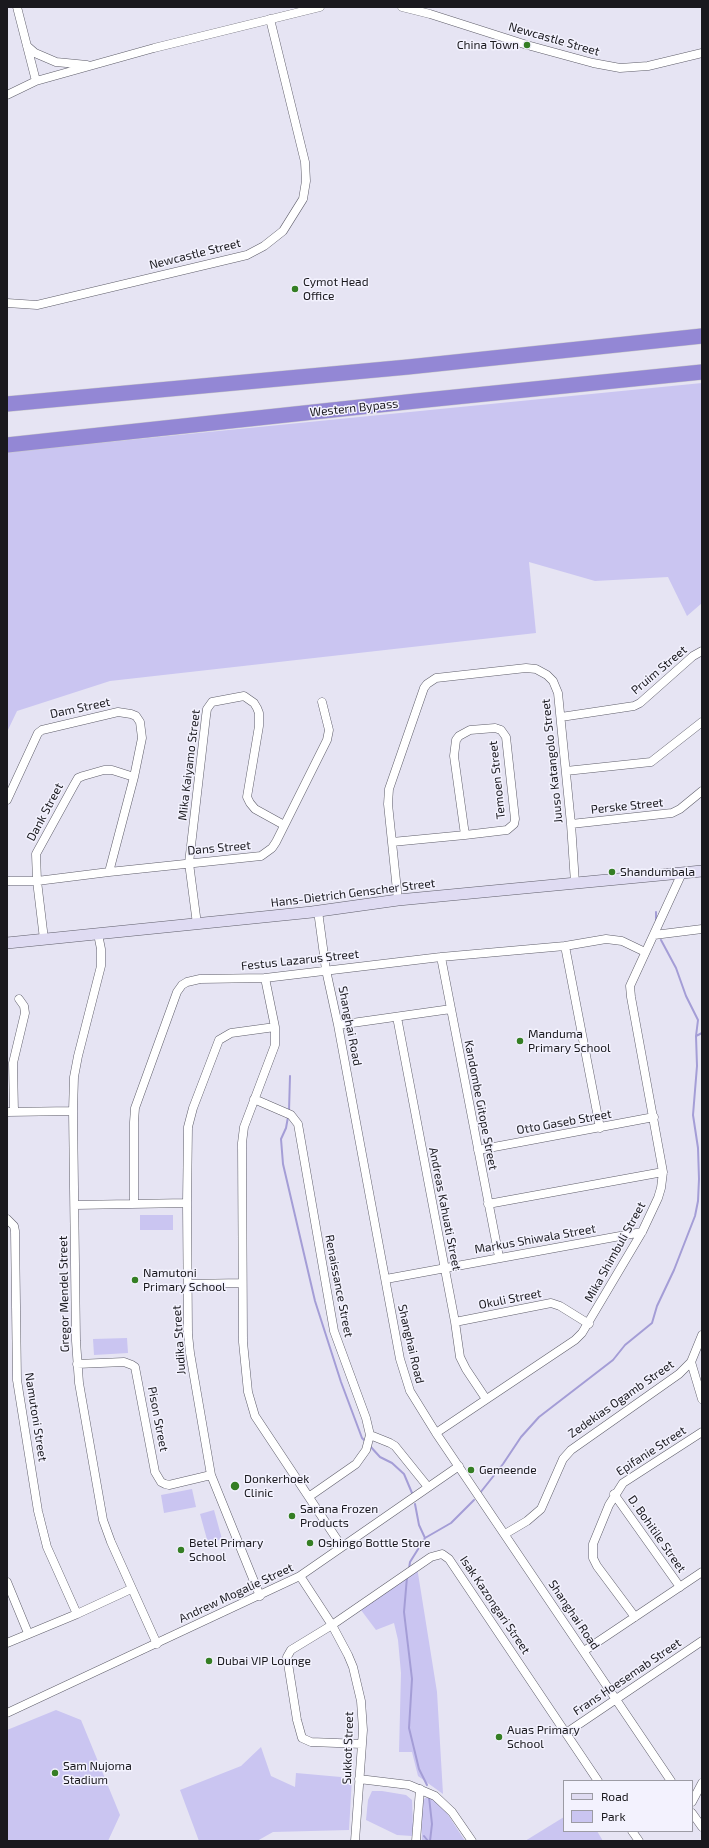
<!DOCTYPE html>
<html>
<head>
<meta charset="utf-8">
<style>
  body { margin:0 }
  #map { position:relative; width:709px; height:1848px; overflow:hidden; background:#e6e4f3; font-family:"Exo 2",sans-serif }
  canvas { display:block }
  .frame { position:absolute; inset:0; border:8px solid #1a191e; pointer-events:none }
  .legend { position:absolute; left:563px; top:1780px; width:130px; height:52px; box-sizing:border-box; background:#f3f2fe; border:1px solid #9c9ba4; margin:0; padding:5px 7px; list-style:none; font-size:12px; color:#1a191e }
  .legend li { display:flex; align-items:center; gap:8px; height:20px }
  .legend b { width:20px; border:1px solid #9c9ba4 }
</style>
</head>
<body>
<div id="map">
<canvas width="709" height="1848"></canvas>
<div class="frame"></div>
<ul class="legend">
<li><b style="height:5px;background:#dfdbf2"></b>Road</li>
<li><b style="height:11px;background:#cac5f1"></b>Park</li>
</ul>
</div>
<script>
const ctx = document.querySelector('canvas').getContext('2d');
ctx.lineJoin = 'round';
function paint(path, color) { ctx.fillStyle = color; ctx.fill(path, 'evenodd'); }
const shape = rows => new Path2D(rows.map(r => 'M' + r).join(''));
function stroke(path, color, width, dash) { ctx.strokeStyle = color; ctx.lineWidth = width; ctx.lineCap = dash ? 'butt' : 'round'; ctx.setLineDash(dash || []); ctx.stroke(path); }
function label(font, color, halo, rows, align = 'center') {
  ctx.font = font + ' "Exo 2",sans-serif'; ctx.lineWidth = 3; ctx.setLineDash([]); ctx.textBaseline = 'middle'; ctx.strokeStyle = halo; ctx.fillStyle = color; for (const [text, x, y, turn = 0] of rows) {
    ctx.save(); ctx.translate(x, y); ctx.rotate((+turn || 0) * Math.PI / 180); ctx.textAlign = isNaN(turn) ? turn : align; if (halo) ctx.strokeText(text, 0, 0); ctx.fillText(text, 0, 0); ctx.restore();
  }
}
paint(shape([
  [702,383,702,603,687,616,668,577,595,581,529,562,536,633,110,681,17,711,7,732,7,452],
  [140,1215,173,1215,173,1230,140,1230],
  [127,1338,128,1353,94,1355,93,1339],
  [192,1489,196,1507,164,1513,161,1495],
  [214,1510,222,1539,208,1543,200,1514],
  [417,1567,437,1692,443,1794,418,1776,412,1752,399,1752,401,1673,398,1640,394,1623,376,1630,358,1606],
  [56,1710,81,1720,120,1815,108,1841,7,1841,7,1730],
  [261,1747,271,1776,295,1787,296,1773,352,1778,349,1830,273,1832,257,1841,199,1841,180,1790,241,1766],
  [372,1791,382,1791,406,1795,412,1800,413,1826,412,1836,397,1835,366,1820,368,1800],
  [430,1797,443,1807,465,1841,422,1841,421,1803,425,1798],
  [564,1817,564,1831,597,1831,603,1841,525,1841]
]), '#cac5f1');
stroke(shape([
  [656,912,656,921],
  [696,1036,702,1033],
  [289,1111,290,1076],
  [288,1117,286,1128,281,1139,283,1164,315,1301,341,1382,362,1438,366,1442],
  [369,1445,380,1457,392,1463,404,1474,412,1493],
  [480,1493,503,1464,521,1437,539,1417,613,1360,625,1345,652,1323,657,1306,674,1270,695,1216,698,1201,699,1179,698,1148,693,1115,697,1066,696,1036,698,1020,686,996,676,968,661,940],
  [415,1504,419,1525,425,1538],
  [409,1569,410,1562,425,1538,451,1523,474,1500],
  [407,1577,404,1612,412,1679,409,1728,419,1769,427,1785],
  [429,1797,432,1824,430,1841],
  [424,1836,428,1841]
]), '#a49dd6', 2);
const street = shape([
  [17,7,36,81],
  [402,7,430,14,527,45,593,63,620,68,648,66,702,53],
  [27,46,35,53,56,62,87,65],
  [7,95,36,81,154,48,320,7],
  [7,303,37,305,247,255,264,246,283,231,303,199,306,181,305,162,270,19],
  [561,717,634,706,640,703,693,656,702,651],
  [495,728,501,730,506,737,515,819,514,824,507,830,465,835,454,756,456,740,459,736,470,730,495,728],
  [566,771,651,762,702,722],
  [7,800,38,733,42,730,118,712,131,714,136,716,140,722,142,738,134,777,109,872],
  [571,824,672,813,680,809,702,791],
  [392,842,465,835],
  [7,881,37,881,109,872,261,856,272,848,276,842,327,740,329,730,322,702],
  [398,900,388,804,389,789,424,688,427,684,436,678,526,668,536,669,547,675,553,681,558,693,571,824,575,883],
  [318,911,326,970,338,1025,395,1332,400,1359,410,1391,436,1433,671,1781],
  [197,924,189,863,206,716,207,709,212,702,244,696,254,703,257,708,259,713,259,726,247,797,250,803,255,809,284,825],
  [98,934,101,949,101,966,78,1056,74,1077,73,1111,76,1341,79,1383,103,1520,111,1542,157,1644],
  [654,935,702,929],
  [44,939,37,881,36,854,74,785,78,778,83,776,104,770,112,770,134,777],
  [565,946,600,1128],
  [441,957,499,1257],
  [265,978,275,1027,275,1045,244,1127,242,1143,243,1342,248,1392,255,1416,342,1547],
  [397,1017,455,1322,460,1357,466,1369,486,1399],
  [338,1025,451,1009],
  [254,1099,291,1115,298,1124,334,1331,366,1418,370,1435,366,1450,356,1464,310,1496],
  [7,1112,73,1111],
  [14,1112,13,1063,25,1013,24,1006,19,999],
  [478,1150,654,1117],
  [134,1203,134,1122,135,1108,177,992,182,985,187,982,200,979,265,978,441,957,565,946,606,939,622,941,645,952],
  [488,1204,663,1172],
  [75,1205,187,1203],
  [7,1219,14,1226,15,1231,17,1380,38,1511,47,1547,77,1614],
  [386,1279,642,1232],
  [188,1284,242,1283],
  [455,1322,551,1303,560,1306,589,1324],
  [691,1362,702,1399],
  [77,1364,124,1362,132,1365,135,1367,155,1472,161,1482,165,1484,169,1485,211,1475],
  [436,1433,575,1340,582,1333,642,1232,658,1198,661,1188,663,1172,631,997,630,986,682,873],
  [370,1435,390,1443,395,1446,428,1487],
  [614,1494,680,1587],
  [505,1534,527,1521,541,1509,563,1459,571,1450,679,1374,691,1362,702,1335],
  [300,1576,332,1625,348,1655,353,1667,361,1701,363,1730,355,1841],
  [7,1582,28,1633],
  [260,1596,211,1475,190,1353,188,1334,187,1203,188,1127,193,1108,219,1040,231,1033,275,1027],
  [635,1617,597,1566,593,1558,593,1544,609,1505,623,1483,702,1432],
  [7,1643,77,1614,131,1589],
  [584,1651,702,1572],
  [7,1713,300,1576,459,1466],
  [566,1733,702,1641],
  [362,1744,311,1742,302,1738,297,1720,287,1657,291,1650,332,1625,431,1557,442,1554,449,1559,598,1781],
  [359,1779,409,1785,435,1796,452,1812,472,1841],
  [692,1802,702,1783],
  [692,1813,702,1827],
  [632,1831,639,1841],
  [416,1841,420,1789]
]);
const secondary = shape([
  [7,943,312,912,398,900,702,871]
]);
const highway = shape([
  [7,404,408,367,702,336],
  [7,445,416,401,702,372]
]);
stroke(street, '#5f5e6a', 9);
stroke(secondary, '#5f5e6a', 12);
stroke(highway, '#c8c8c9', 16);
stroke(street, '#fff', 8);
stroke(secondary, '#dfdbf2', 11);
stroke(highway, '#9387d5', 15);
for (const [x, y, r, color] of [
  [527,45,4,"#357e24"],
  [295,289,4,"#357e24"],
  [612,872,4,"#357e24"],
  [520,1041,4,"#357e24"],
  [135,1280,4,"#357e24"],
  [471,1470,4,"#357e24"],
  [235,1486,5,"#357e24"],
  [292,1516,4,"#357e24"],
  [310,1543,4,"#357e24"],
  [181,1550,4,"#357e24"],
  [209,1661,4,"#357e24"],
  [499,1737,4,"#357e24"],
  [55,1773,4,"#357e24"]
]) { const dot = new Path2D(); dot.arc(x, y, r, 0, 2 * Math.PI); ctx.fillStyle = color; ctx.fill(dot); stroke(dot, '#f3f2fe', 1.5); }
label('12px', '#1a191e', '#f3f2fe', [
  ["Newcastle Street",554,39,16],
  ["Newcastle Street",195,254,-14],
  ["Western Bypass",354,408,-6],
  ["Pruim Street",659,670,-40],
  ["Dam Street",80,708,-12],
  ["Juuso Katangolo Street",552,761,-96],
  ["Mika Kaiyamo Street",189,765,-83],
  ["Temoen Street",497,780,-96],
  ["Perske Street",627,806,-6],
  ["Dank Street",45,812,-62],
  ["Dans Street",219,848,-5],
  ["Hans-Dietrich Genscher Street",353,893,-7],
  ["Festus Lazarus Street",300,960,-6],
  ["Shanghai Road",350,1026,79],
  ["Kandombe Gitope Street",481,1105,79],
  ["Otto Gaseb Street",564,1122,-10],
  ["Andreas Kahuati Street",445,1209,79],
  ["Markus Shiwala Street",535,1239,-10],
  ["Mika Shimbuli Street",615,1252,-61],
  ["Renaissance Street",339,1286,79],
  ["Gregor Mendel Street",64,1294,-91],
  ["Okuli Street",510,1299,-11],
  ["Judika Street",179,1340,-94],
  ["Shanghai Road",411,1344,77],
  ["Zedekias Ogamb Street",621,1399,-35],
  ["Namutoni Street",36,1417,81],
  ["Pison Street",158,1419,79],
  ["Epifanie Street",651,1451,-33],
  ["D. Bohitile Street",657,1534,55],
  ["Andrew Mogalie Street",236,1593,-25],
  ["Isak Kazongari Street",495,1605,56],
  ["Shanghai Road",574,1615,56],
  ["Frans Hoesemab Street",627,1677,-34],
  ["Sukkot Street",348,1748,-88]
]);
label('12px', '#1a191e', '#f3f2fe', [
  ["China Town",519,45,"right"],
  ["Cymot Head",303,282],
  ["Office",303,296],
  ["Shandumbala",620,872],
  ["Manduma",528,1034],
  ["Primary School",528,1048],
  ["Namutoni",143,1273],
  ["Primary School",143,1287],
  ["Gemeende",479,1470],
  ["Donkerhoek",244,1479],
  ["Clinic",244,1493],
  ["Sarana Frozen",300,1509],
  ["Products",300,1523],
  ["Betel Primary",189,1543],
  ["School",189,1557],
  ["Oshingo Bottle Store",318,1543],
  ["Dubai VIP Lounge",217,1661],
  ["Auas Primary",507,1730],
  ["School",507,1744],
  ["Sam Nujoma",63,1766],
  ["Stadium",63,1780]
], 'left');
</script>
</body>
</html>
